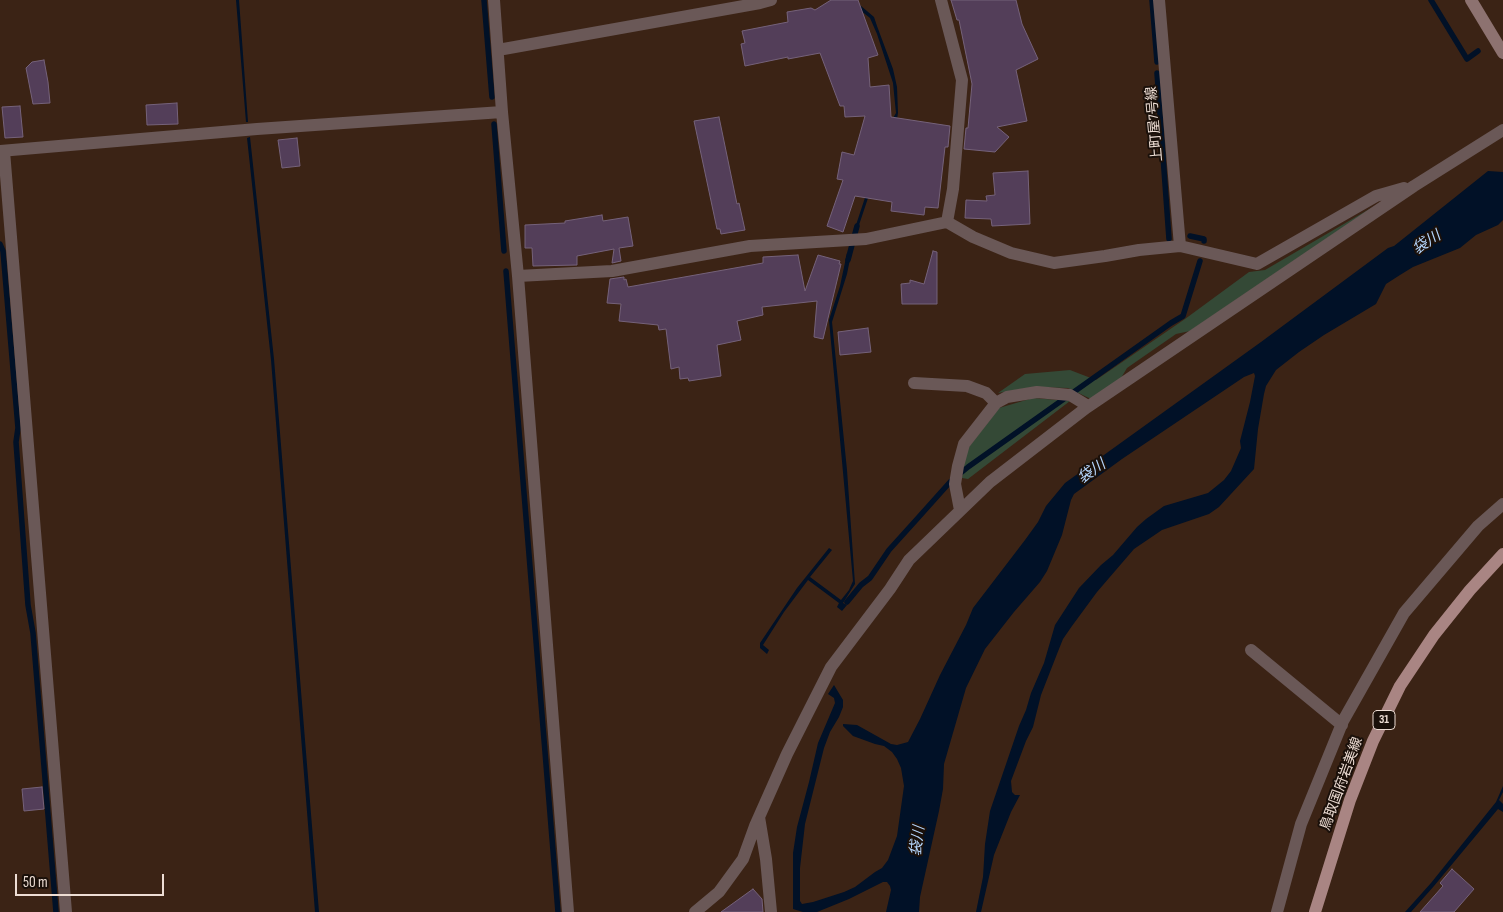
<!DOCTYPE html>
<html>
<head>
<meta charset="utf-8">
<style>
  body { margin:0 }
  #map { position:relative; width:1503px; height:912px; overflow:hidden; background:#3b2315; font-family:"Sofia Sans Condensed",sans-serif }
  canvas { display:block }
  .scale { position:absolute; left:15px; top:874px; width:149px; height:22px; box-sizing:border-box; border:2px solid #edddd4; border-top:0; padding-left:6px; font-size:15px; line-height:18px; white-space:nowrap; color:#edddd4; -webkit-text-stroke:4px #1a100a; paint-order:stroke }
</style>
</head>
<body>
<div id="map">
<canvas width="1503" height="912"></canvas>
<div class="scale">50 m</div>
</div>
<script>
const ctx = document.querySelector('canvas').getContext('2d');
ctx.lineJoin = 'round';
function paint(path, color) { ctx.fillStyle = color; ctx.fill(path, 'evenodd'); }
const shape = rows => new Path2D(rows.map(r => 'M' + r).join(''));
function stroke(path, color, width, dash) { ctx.strokeStyle = color; ctx.lineWidth = width; ctx.lineCap = dash ? 'butt' : 'round'; ctx.setLineDash(dash || []); ctx.stroke(path); }
function label(font, color, halo, rows, align = 'center') {
  ctx.font = font + ' "Sofia Sans Condensed","Noto Sans JP",sans-serif'; ctx.lineWidth = 4; ctx.setLineDash([]); ctx.textBaseline = 'middle'; ctx.strokeStyle = halo; ctx.fillStyle = color; for (const [text, x, y, turn = 0] of rows) {
    ctx.save(); ctx.translate(x, y); ctx.rotate((+turn || 0) * Math.PI / 180); ctx.textAlign = isNaN(turn) ? turn : align; if (halo) ctx.strokeText(text, 0, 0); ctx.fillText(text, 0, 0); ctx.restore();
  }
}
paint(shape([
  [1378,204,1190,331,1176,334,1127,368,1118,383,1091,399,1068,388,1034,387,998,393,1025,374,1070,370,1096,380,1185,319,1249,272,1265,270],
  [1033,398,1070,401,968,479,962,478,965,452,999,408]
]), '#344936');
paint(shape([
  [236,0,239,0,248,122,246,122],
  [854,0,874,17,877,26,893,69,897,87,898,113,897,119,891,129,857,231,854,231,889,125,896,113,893,83,877,34,870,18,860,10],
  [250,137,274,359,319,912,315,912,271,360,247,138],
  [1488,171,1503,172,1503,220,1498,225,1476,235,1460,248,1413,267,1400,275,1386,284,1376,304,1324,335,1299,352,1276,370,1266,386,1264,394,1258,429,1254,469,1219,507,1209,514,1162,530,1134,549,1097,592,1072,626,1063,639,1057,654,1041,695,1033,727,1026,741,1011,781,1012,792,1015,795,1020,795,1011,812,994,855,981,912,976,912,983,877,985,844,990,811,1019,726,1026,710,1031,693,1044,663,1055,625,1079,588,1101,565,1113,555,1137,527,1146,519,1164,506,1208,493,1224,480,1231,471,1241,448,1240,441,1250,402,1255,376,1254,373,1244,377,1122,459,1074,494,1071,500,1062,535,1047,571,1040,582,1014,612,985,649,966,688,944,764,943,789,939,811,920,897,919,912,886,912,891,890,890,886,887,882,883,882,849,899,817,912,803,912,793,909,793,853,797,827,809,782,818,743,835,703,834,698,828,694,834,685,843,700,843,707,839,717,830,732,824,748,805,824,800,868,800,901,802,904,813,902,844,892,855,887,875,872,882,868,888,860,897,836,904,786,901,768,897,759,892,752,884,746,875,744,853,736,843,726,843,724,857,725,891,744,897,745,908,742,920,719,940,675,966,625,973,608,1025,540,1038,522,1046,506,1065,483,1261,342,1388,248,1394,246],
  [847,253,851,254,847,274,832,322,847,470,855,584,843,603,847,605,842,611,837,607,839,603,808,580,784,612,763,645,769,650,767,654,760,648,760,643,797,588,829,548,832,550,810,577,841,600,849,590,853,581,829,320,840,286],
  [1503,786,1503,792,1499,800,1503,804,1503,812,1498,809,1434,886,1411,912,1405,912,1431,883,1496,802]
]), '#011127');
stroke(shape([
  [484,0,492,97],
  [1152,0,1157,62],
  [1431,0,1467,59,1478,51],
  [1157,73,1169,239],
  [494,124,504,251],
  [1190,236,1204,239,1204,241],
  [0,244,3,251,18,428,16,442,28,605,33,633,56,912],
  [848,260,857,226],
  [506,271,558,912],
  [847,602,861,585,870,578,889,550,917,519,951,481,968,467,1171,323,1183,316,1200,261]
]), '#011127', 5.5);
const building = shape([
  [831,0,858,0,878,55,868,58,870,87,889,85,891,117,950,126,948,147,945,147,938,208,925,207,924,215,891,211,892,202,855,196,843,232,827,226,843,180,837,179,842,152,854,155,865,116,845,117,844,106,840,106,820,53,788,59,788,57,745,66,741,44,745,43,742,31,788,22,787,12,811,8,815,10,831,0],
  [951,0,1016,0,1022,24,1038,59,1016,70,1027,121,997,127,1009,137,995,152,964,149,966,128,968,128,972,84,959,20,957,20,951,0],
  [44,60,48,82,50,103,33,104,26,68,32,62,44,60],
  [177,103,178,124,147,125,146,105,177,103],
  [20,106,23,137,5,138,2,107,20,106],
  [719,117,737,204,739,203,745,230,721,234,720,229,717,229,694,121,719,117],
  [297,138,300,166,282,168,278,140,297,138],
  [1028,171,1030,224,992,226,991,219,965,218,966,200,987,201,986,196,995,195,993,173,1028,171],
  [602,215,603,221,628,217,633,246,619,248,621,261,612,263,614,249,577,256,577,265,533,266,532,248,525,248,525,225,565,223,565,221,602,215],
  [933,251,937,252,937,304,902,304,901,284,910,283,910,280,924,284,933,251],
  [798,255,805,291,818,255,840,261,839,264,841,264,823,339,814,337,817,301,762,307,763,315,737,321,741,340,717,345,721,376,689,381,688,378,680,379,679,367,671,369,666,329,659,330,658,325,619,321,621,304,607,303,610,279,624,277,624,280,626,279,628,287,763,263,763,257,798,255],
  [868,328,871,352,840,355,838,332,868,328],
  [42,787,44,809,24,811,22,789,42,787],
  [1452,869,1474,889,1454,912,1420,912,1443,886,1440,883,1452,869],
  [753,889,762,899,763,912,721,912,753,889]
]);
paint(building, '#533e59');
stroke(building, '#75627a', 1);
stroke(shape([
  [494,0,502,112,518,276,568,912],
  [941,0,962,80,953,189,947,222],
  [1159,0,1180,246],
  [498,50,760,3,771,0],
  [0,151,257,129,502,112],
  [4,151,66,912],
  [518,276,612,271,750,246,866,239,947,222,973,237,1011,253,1054,263,1105,256,1139,250,1180,246,1257,264,1376,196,1404,188],
  [914,383,967,386,986,393,996,403],
  [960,510,955,484,958,466,964,444,996,403,1007,397,1037,392,1070,395,1088,406],
  [1251,650,1342,725],
  [759,817,766,859,771,912],
  [695,912,719,892,743,859,755,826,787,754,831,667,890,589,909,560,990,482,1086,408,1414,186,1503,130],
  [1277,912,1301,824,1343,721,1404,613,1478,526,1503,504]
]), '#6a5857', 12);
stroke(shape([
  [1471,0,1503,53]
]), '#8d7270', 12);
stroke(shape([
  [1315,912,1350,800,1373,741,1400,686,1434,635,1470,590,1503,554]
]), '#a98583', 12);
for (const [x, y, w] of [
  [1384,720,22]
]) { const box = new Path2D(); box.roundRect(x - w / 2, y - 9.5, w, 19, 4); ctx.fillStyle = '#1a100a'; ctx.fill(box); stroke(box, '#edddd4', 1); }
label('bold 12px', '#edddd4', null, [
  ["31",1384,720]
]);
label('14px', '#edddd4', '#1a100a', [
  ["上町屋7号線",1155,124,-95],
  ["鳥取国府岩美線",1342,784,-70]
]);
label('italic 15px', '#b5d6fd', '#1a100a', [
  ["袋川",1427,243,-33],
  ["袋川",1092,472,-34],
  ["袋川",918,841,-82]
]);
</script>
</body>
</html>
